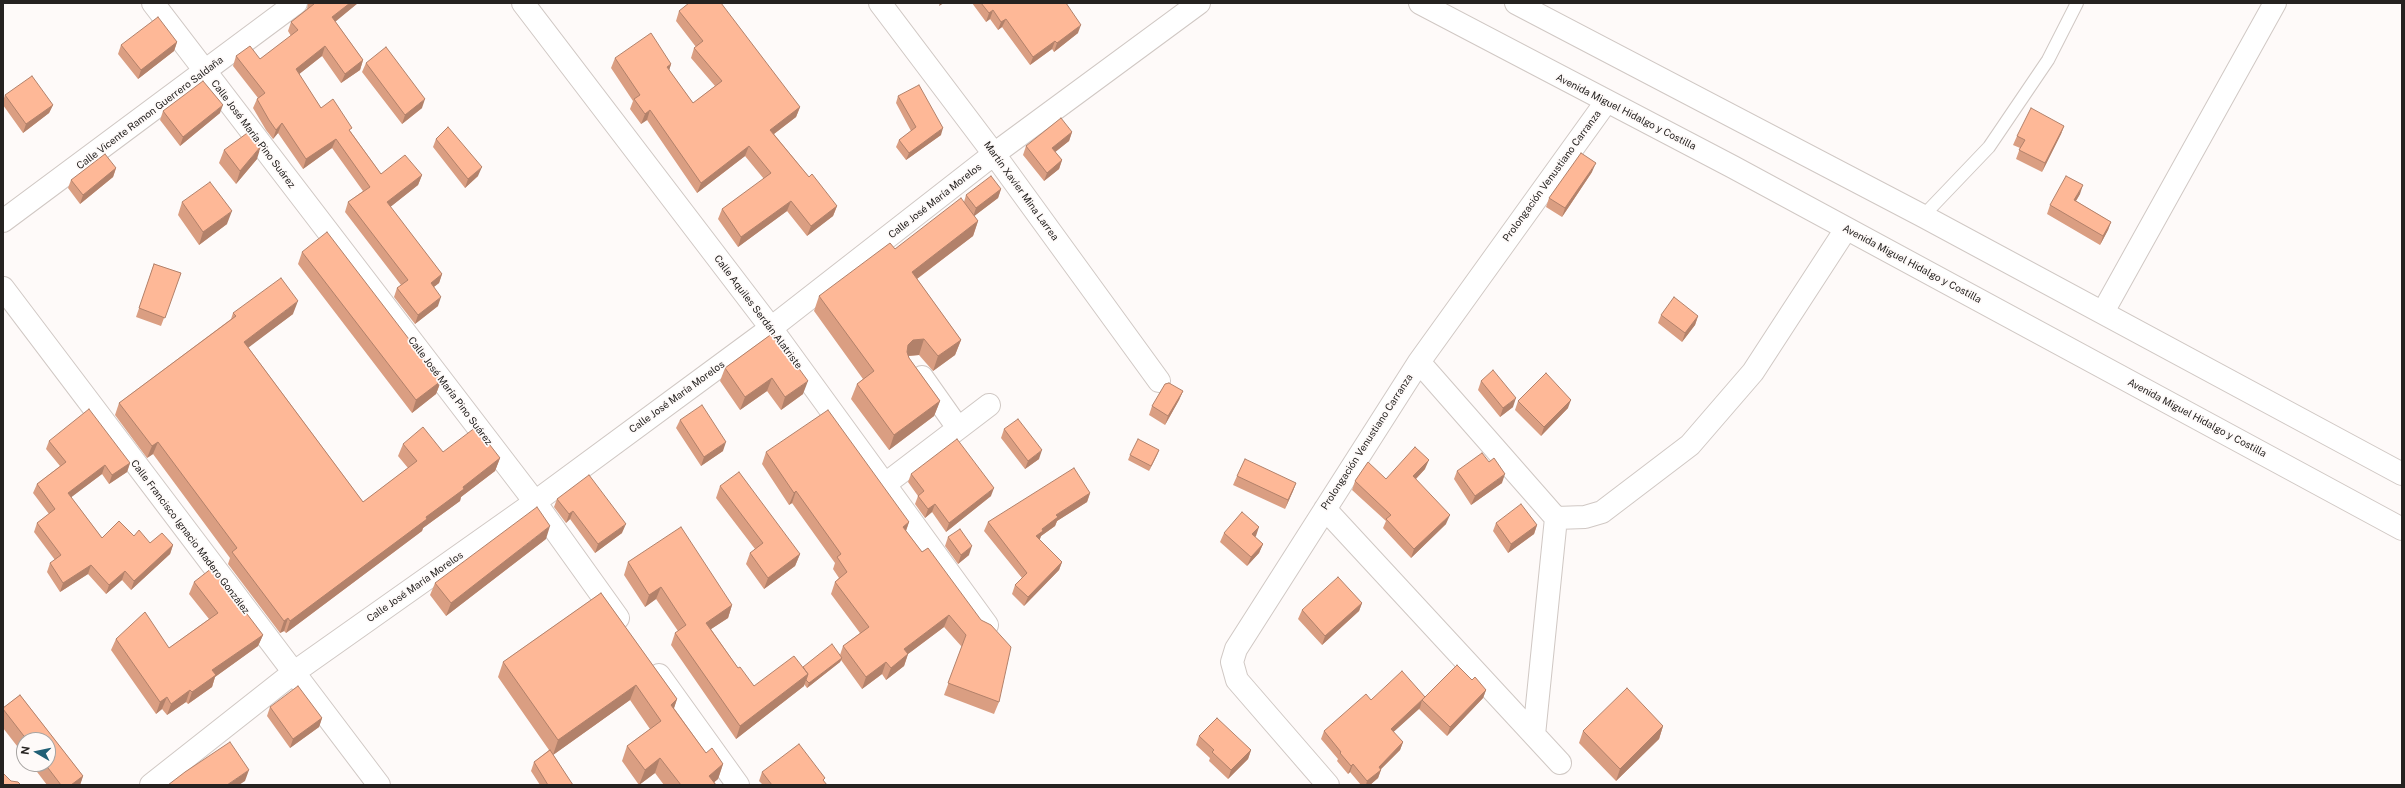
<!DOCTYPE html>
<html>
<head>
<meta charset="utf-8">
<style>
  body { margin:0 }
  #map { position:relative; width:2405px; height:788px; overflow:hidden; background:#fefaf9; font-family:"Public Sans",sans-serif }
  canvas { display:block }
  .frame { position:absolute; inset:0; border:4px solid #252220; pointer-events:none }
  .north { position:absolute; left:16px; top:732px; width:40px; height:40px; box-sizing:border-box; background:#fefaf9; border:1px solid #a7a4a2; border-radius:50%; rotate:279deg; font-size:11px; font-weight:700; line-height:16px; text-align:center; color:#252220 }
  .north::after { content:''; display:block; margin:auto; width:14px; height:18px; background:#216076; clip-path:polygon(50% 0,100% 100%,50% 72%,0 100%) }
</style>
</head>
<body>
<div id="map">
<canvas width="2405" height="788"></canvas>
<div class="frame"></div>
<div class="north">N</div>
</div>
<script>
const ctx = document.querySelector('canvas').getContext('2d');
ctx.lineJoin = 'round';
const shape = rows => new Path2D(rows.map(r => 'M' + r).join(''));
function stroke(path, color, width, dash) { ctx.strokeStyle = color; ctx.lineWidth = width; ctx.lineCap = dash ? 'butt' : 'round'; ctx.setLineDash(dash || []); ctx.stroke(path); }
function paint(path, color) { ctx.fillStyle = color; ctx.fill(path, 'evenodd'); }
function label(font, color, halo, rows, align = 'center') {
  ctx.font = font + ' "Public Sans",sans-serif'; ctx.lineWidth = 3.5; ctx.setLineDash([]); ctx.textBaseline = 'middle'; ctx.strokeStyle = halo; ctx.fillStyle = color; for (const [text, x, y, turn = 0] of rows) {
    ctx.save(); ctx.translate(x, y); ctx.rotate((+turn || 0) * Math.PI / 180); ctx.textAlign = isNaN(turn) ? turn : align; if (halo) ctx.strokeText(text, 0, 0); ctx.fillText(text, 0, 0); ctx.restore();
  }
}
const lane = shape([
  [1923,216,1989,147,2048,60,2077,3]
]);
const street = shape([
  [153,3,535,502,618,618],
  [523,3,771,328,987,625],
  [880,3,994,154,1159,381],
  [3,221,296,3],
  [3,288,379,785],
  [2103,312,2275,3],
  [1419,362,1556,518,1534,735],
  [922,377,958,428],
  [884,485,989,405],
  [1325,509,1560,763],
  [1556,518,1585,517,1602,512,1690,445,1753,372,1846,229],
  [659,675,738,785],
  [151,785,293,673,535,502,771,328,994,154,1199,3],
  [1328,785,1237,680,1232,662,1236,649,1419,362,1606,102]
]);
const secondary = shape([
  [1420,3,1733,167,2402,529],
  [1516,3,1923,216,2402,474]
]);
stroke(lane, '#d0c8c4', 14);
stroke(street, '#d0c8c4', 24);
stroke(secondary, '#d0c8c4', 24);
stroke(lane, '#fff', 12);
stroke(street, '#fff', 22);
stroke(secondary, '#fff', 22);
paint(shape([
  [308,3,358,3,335,21,363,60,360,70,341,83,322,56,299,74,321,108,351,132,381,174,422,175,418,185,390,207,442,274,439,283,434,287,438,306,415,324,394,297,397,288,401,285,345,212,348,202,363,191,332,148,303,169,278,133,273,139,266,130,253,108,257,99,258,98,233,66,236,56,260,59,291,36,288,31,291,22,307,9],
  [972,3,1066,3,1078,33,1054,52,1052,49,1030,65,1002,27,998,30,990,19,986,22],
  [679,11,800,107,796,117,774,134,809,177,837,206,833,216,807,236,787,211,738,247,718,219,722,209,764,179,745,156,697,193,647,120,641,124,630,109,633,101,611,68,615,58,671,64,669,70,693,103,715,86,691,58,694,48,696,47,676,21],
  [177,42,174,51,138,79,118,54,121,45],
  [366,63,422,108,402,124,362,72],
  [5,95,53,105,49,113,23,133,3,105,3,101],
  [898,96,941,135,906,160,896,147,899,140,911,131,896,103],
  [163,111,220,113,180,146,160,120],
  [2064,126,2061,134,2042,172,2016,159,2020,148,2013,145,2017,136],
  [1072,132,1069,141,1055,152,1062,160,1059,169,1044,181,1023,155,1026,146],
  [436,139,478,176,465,188,433,147],
  [224,150,257,159,236,184,219,163],
  [116,168,113,177,80,204,68,188,71,180],
  [1592,172,1562,217,1546,207,1549,198],
  [1001,189,998,198,974,216,978,221,973,236,917,279,961,340,955,355,933,371,919,355,908,356,909,358,940,401,934,416,889,450,851,399,857,384,863,379,814,311,819,296,895,249,964,202,966,195],
  [2080,194,2076,201,2111,222,2108,230,2100,245,2047,214,2050,205],
  [182,202,227,224,199,245,178,215],
  [302,252,441,381,436,394,412,413,298,264],
  [154,264,181,273,161,326,136,317],
  [233,313,293,314,248,347,363,502,408,468,398,456,403,444,443,452,500,458,495,471,461,497,460,501,423,528,422,531,286,633,284,631,280,633,228,564,230,558,153,454,147,458,115,415,119,403,231,319],
  [1661,315,1698,316,1695,325,1682,342,1658,323],
  [773,333,803,394,781,410,767,391,740,410,720,381,725,368],
  [1481,381,1513,407,1500,417,1478,390],
  [1183,391,1179,400,1165,425,1149,415,1152,406],
  [1518,401,1568,408,1541,436,1515,410],
  [680,420,723,451,701,466,676,428],
  [1004,429,1039,459,1025,469,1001,438],
  [49,441,130,463,127,472,109,484,102,474,71,497,102,538,134,536,150,543,173,545,170,554,131,590,122,580,106,594,88,574,60,592,47,572,50,563,55,560,34,532,37,523,49,514,33,493,37,484,60,466,46,449],
  [1159,450,1157,455,1149,471,1128,460,1130,455],
  [766,452,909,522,906,531,922,552,928,548,999,702,994,714,944,695,962,647,944,627,908,654,904,666,886,680,882,674,862,689,841,660,840,662,807,688,804,684,804,686,736,739,671,645,675,633,678,631,656,599,645,607,624,575,628,562,732,605,728,618,711,629,738,668,754,686,803,667,840,655,843,646,860,633,831,594,835,582,839,578,833,569,835,563,792,503,789,505,762,464],
  [1425,469,1416,479,1446,524,1411,558,1383,528,1386,521,1352,490,1355,481,1386,479],
  [1457,471,1502,483,1471,505,1454,479],
  [911,474,991,496,946,532,932,512,925,518,915,504,918,496,908,482],
  [1237,476,1296,483,1293,491,1285,509,1233,485],
  [720,486,800,554,795,566,764,589,746,564,750,553,755,549,716,498],
  [1090,493,1087,502,1057,521,1055,526,1041,536,1039,540,1062,562,1059,570,1024,606,1012,594,1015,585,1022,578,984,531,988,522],
  [557,499,622,533,595,553,570,519,566,523,554,507],
  [1496,523,1537,525,1534,534,1508,553,1493,531],
  [1224,533,1256,536,1255,537,1263,544,1259,553,1247,566,1220,542],
  [948,537,969,555,958,564,945,546],
  [546,539,446,616,430,595,435,583],
  [194,582,263,635,258,646,215,677,212,687,188,704,186,702,167,715,162,709,156,714,111,650,116,639,169,648,209,619,189,594],
  [601,593,677,699,674,708,706,753,723,764,718,779,714,782,716,785,664,785,655,773,639,785,622,761,627,746,650,729,630,700,553,755,573,785,540,785,531,771,534,762,549,750,498,677,503,662],
  [1362,603,1359,611,1322,645,1298,619,1302,610],
  [1472,680,1486,690,1483,698,1447,736,1419,709,1420,708,1393,732,1403,742,1400,750,1381,769,1378,778,1370,785,1361,785,1350,772,1348,774,1337,761,1338,759,1321,739,1324,731,1371,700,1425,697],
  [20,695,83,776,80,785,47,785,31,764,48,764,48,740,24,740,24,755,3,728,3,708],
  [270,707,322,718,319,727,290,748,267,716],
  [1663,726,1659,739,1616,781,1579,743,1583,731],
  [1199,736,1251,750,1248,759,1228,779,1209,761,1210,758,1196,745],
  [762,772,827,785,763,785,759,781]
]), '#da9e82');
paint(shape([
  [350,3,358,3,329,27,332,17],
  [940,3,944,3,939,6],
  [993,10,990,19,986,22,989,13],
  [1006,19,1002,27,998,30,1001,22],
  [1081,25,1078,33,1054,52,1057,43],
  [1055,41,1052,49,1030,65,1033,57],
  [177,42,174,51,138,79,141,70],
  [325,46,322,56,293,79,296,69],
  [363,60,360,70,341,83,345,74],
  [671,64,668,74,667,67],
  [425,99,422,108,402,124,405,115],
  [53,105,49,113,23,133,26,124],
  [223,105,220,113,180,146,183,137],
  [800,107,796,117,766,140,770,130],
  [650,110,647,120,641,124,645,114],
  [282,123,278,133,273,139,276,130],
  [2064,126,2061,134,2042,172,2045,163],
  [943,128,941,135,906,160,909,153],
  [1072,132,1069,141,1049,157,1052,148],
  [336,139,332,148,303,169,306,159],
  [261,146,257,159,236,184,240,171],
  [749,146,745,156,697,193,701,183],
  [1062,160,1059,169,1044,181,1047,173],
  [1596,163,1592,172,1562,217,1565,208],
  [482,167,478,176,465,188,468,179],
  [116,168,113,177,80,204,83,195],
  [422,175,418,185,384,212,387,202],
  [2083,185,2080,194,2071,209,2074,200],
  [1001,189,998,198,973,217,976,208],
  [791,201,787,211,738,247,741,237],
  [837,206,833,216,807,236,811,226],
  [232,211,227,224,199,245,203,232],
  [978,221,973,236,906,287,912,272],
  [2111,222,2108,230,2100,245,2103,236],
  [442,274,439,283,427,292,431,283],
  [441,297,438,306,415,324,418,315],
  [298,301,293,314,240,354,244,342],
  [1698,316,1695,325,1682,342,1685,333],
  [924,339,919,355,907,356,903,360,908,345,913,340],
  [961,340,955,355,933,371,938,356],
  [772,378,767,391,740,410,745,397],
  [441,381,436,394,412,413,416,400],
  [808,381,803,394,781,410,785,397],
  [1183,391,1179,400,1165,425,1168,416],
  [1516,398,1513,407,1500,417,1503,408],
  [1571,400,1568,408,1541,436,1544,427],
  [940,401,934,416,889,450,894,435],
  [158,442,153,454,147,458,152,446],
  [726,442,723,451,701,466,704,457],
  [1042,450,1039,459,1025,469,1028,461],
  [1159,450,1157,455,1149,471,1151,466],
  [500,458,495,471,461,497,460,501,423,528,422,531,286,633,290,621,426,517,463,487],
  [1429,460,1425,469,1410,485,1413,476],
  [130,463,127,472,109,484,112,475],
  [105,465,102,474,65,502,68,493],
  [1505,474,1502,483,1471,505,1475,496],
  [1296,483,1293,491,1285,509,1288,500],
  [994,488,991,496,946,532,949,523],
  [796,491,792,503,789,505,794,493],
  [1090,493,1087,502,1057,521,1055,526,1041,536,1040,539,1033,545,1036,536,1056,515],
  [935,504,932,512,925,518,928,509],
  [573,511,570,519,566,523,569,514],
  [1450,515,1446,524,1411,558,1414,549],
  [909,522,905,533,903,527],
  [626,524,622,533,595,553,598,544],
  [1537,525,1534,534,1508,553,1511,544],
  [550,526,546,539,446,616,451,603],
  [1259,527,1256,536,1249,543,1252,534],
  [1263,544,1259,553,1247,566,1251,557],
  [173,545,170,554,131,590,134,581],
  [972,546,969,555,958,564,961,555],
  [800,554,795,566,764,589,768,578],
  [1062,562,1059,570,1024,606,1028,597],
  [91,565,88,574,60,592,63,583],
  [125,571,122,580,106,594,109,585],
  [661,587,656,599,645,607,649,595],
  [1362,603,1359,611,1322,645,1325,636],
  [732,605,728,618,702,635,706,623],
  [949,615,944,627,900,660,904,649],
  [288,618,284,631,280,633,284,621],
  [263,635,258,646,215,677,212,687,188,704,192,692,212,670],
  [908,654,904,666,886,680,891,668],
  [842,658,840,662,807,688,809,683],
  [886,662,882,674,862,689,866,677],
  [808,674,804,686,736,739,740,726],
  [636,685,630,700,553,755,558,740],
  [190,690,186,702,167,715,171,704],
  [1486,690,1483,698,1447,736,1450,727],
  [167,697,162,709,156,714,160,702],
  [1425,697,1422,700,1420,708,1388,737,1391,729],
  [677,699,672,714,671,705],
  [322,718,319,727,290,748,293,739],
  [1663,726,1659,739,1616,781,1620,769],
  [1403,742,1400,750,1377,773,1381,770,1378,778,1370,785,1366,785,1367,781,1379,767],
  [1251,750,1248,759,1228,779,1231,770],
  [660,758,655,773,639,785,645,770],
  [723,764,718,779,711,785,709,776],
  [1353,764,1350,772,1348,774,1351,766],
  [249,770,245,781,239,785,227,785],
  [83,776,80,785,71,785]
]), '#b2816a');
const building = shape([
  [314,3,350,3,332,17,363,60,345,74,325,46,296,69,321,108,333,99,352,128,349,130,381,174,405,155,422,175,387,202,442,274,431,283,441,297,418,315,397,288,408,280,348,202,370,187,336,139,306,159,282,123,276,130,269,120,257,99,265,93,236,56,250,46,260,59,298,30,291,22,314,4,314,3],
  [689,3,721,3,800,107,770,130,809,177,812,174,837,206,811,226,791,201,741,237,722,209,771,173,749,146,701,183,650,110,645,114,634,99,640,95,615,58,651,33,671,64,667,67,693,103,722,81,694,48,703,41,679,11,689,3],
  [981,3,1066,3,1081,25,1057,43,1055,41,1033,57,1006,19,1001,22,993,10,989,13,981,3],
  [158,17,177,42,141,70,121,45,158,17],
  [386,47,425,99,405,115,366,63,386,47],
  [32,76,53,105,26,124,5,95,32,76],
  [203,81,223,105,183,137,163,111,203,81],
  [919,85,943,128,909,153,899,140,916,127,898,96,919,85],
  [2031,108,2064,126,2045,163,2019,150,2025,140,2017,136,2031,108],
  [1061,118,1072,132,1052,148,1062,160,1047,173,1026,146,1061,118],
  [448,127,482,167,468,179,436,139,448,127],
  [250,131,261,146,240,171,224,150,250,131],
  [1581,153,1596,163,1565,208,1549,198,1581,153],
  [105,154,116,168,83,195,71,180,105,154],
  [991,176,1001,189,976,208,966,195,991,176],
  [2066,176,2083,185,2074,200,2111,222,2103,236,2050,205,2066,176],
  [210,182,232,211,203,232,182,202,210,182],
  [961,198,978,221,912,272,961,340,938,356,924,339,913,340,908,345,907,352,909,358,940,401,894,435,857,384,874,371,819,296,890,243,895,249,961,198],
  [327,232,441,381,416,400,302,252,327,232],
  [154,264,181,273,165,318,139,308,154,264],
  [281,278,298,301,244,342,363,502,417,461,403,444,423,427,443,452,476,427,500,458,463,487,464,489,426,517,427,519,290,621,288,618,284,621,232,552,237,548,158,442,152,446,119,403,236,316,233,313,281,278],
  [1674,297,1698,316,1685,333,1661,315,1674,297],
  [773,333,808,381,785,397,772,378,745,397,725,368,773,333],
  [1493,370,1516,398,1503,408,1481,381,1493,370],
  [1546,373,1571,400,1544,427,1518,401,1546,373],
  [1169,383,1183,391,1168,416,1152,406,1165,384,1169,383],
  [702,405,726,442,704,457,680,420,702,405],
  [89,409,130,463,112,475,105,465,68,493,102,538,119,521,134,536,139,530,150,543,162,533,173,545,134,581,125,571,109,585,91,565,63,583,50,563,61,555,37,523,55,509,37,484,66,462,49,441,89,409],
  [828,410,909,522,903,527,922,552,928,548,981,620,991,625,1011,647,999,702,948,683,966,635,949,615,904,649,908,654,891,668,886,662,866,677,843,646,869,627,835,582,847,572,837,557,841,554,796,491,794,493,766,452,828,410],
  [1018,419,1042,450,1028,461,1004,429,1018,419],
  [957,439,994,488,949,523,935,504,928,509,918,496,924,491,911,474,957,439],
  [1138,439,1159,450,1151,466,1130,455,1138,439],
  [1415,447,1429,460,1413,476,1450,515,1414,549,1386,519,1391,515,1355,481,1368,462,1386,479,1415,447],
  [1482,453,1489,462,1494,458,1505,474,1475,496,1457,471,1482,453],
  [1245,459,1296,483,1288,500,1237,476,1245,459],
  [1074,468,1090,493,1056,515,1058,517,1042,529,1043,531,1036,536,1062,562,1028,597,1015,585,1027,573,988,522,1074,468],
  [739,472,800,554,768,578,750,553,763,543,720,486,739,472],
  [589,475,626,524,598,544,573,511,569,514,557,499,589,475],
  [1521,504,1537,525,1511,544,1496,523,1521,504],
  [537,507,550,526,451,603,435,583,537,507],
  [1242,512,1259,527,1252,534,1263,544,1251,557,1224,533,1242,512],
  [681,527,732,605,706,623,738,668,740,667,754,686,794,656,808,674,740,726,675,633,686,625,661,587,649,595,628,562,681,527],
  [960,529,972,546,961,555,948,537,960,529],
  [212,568,263,635,212,670,216,675,192,692,190,690,171,704,167,697,160,702,116,639,145,612,169,648,218,613,194,582,212,568],
  [1338,577,1362,603,1325,636,1302,610,1338,577],
  [601,593,677,699,671,705,706,753,712,748,723,764,709,776,716,785,681,785,660,758,645,770,627,746,661,721,636,685,558,740,503,662,601,593],
  [832,644,842,658,809,683,806,680,808,674,803,667,832,644],
  [1457,665,1472,680,1475,677,1486,690,1450,727,1422,700,1457,665],
  [1402,671,1425,697,1391,729,1403,742,1379,767,1381,770,1367,781,1353,764,1351,766,1340,753,1341,752,1324,731,1366,694,1371,700,1402,671],
  [298,686,322,718,293,739,270,707,298,686],
  [1627,688,1663,726,1620,769,1583,731,1627,688],
  [20,695,83,776,71,785,61,785,45,764,48,764,48,740,27,740,3,709,3,708,20,695],
  [1217,718,1251,750,1231,770,1212,752,1214,750,1199,736,1217,718],
  [230,742,249,770,227,785,168,785,185,772,230,742],
  [799,744,825,778,823,780,827,785,772,785,762,772,799,744],
  [550,750,573,785,548,785,534,762,550,750],
  [3,773,11,781,18,782,21,785,3,785,3,773]
]);
paint(building, '#feb897');
stroke(building, '#b2816a', 1);
label('10px', '#252220', '#fefaf9', [
  ["Avenida Miguel Hidalgo y Costilla",1626,112,27],
  ["Calle Vicente Ramon Guerrero Saldaña",150,113,-37],
  ["Calle José María Pino Suárez",253,134,53],
  ["Prolongación Venustiano Carranza",1552,176,-54],
  ["Martín Xavier Mina Larrea",1021,191,54],
  ["Calle José María Morelos",935,201,-38],
  ["Avenida Miguel Hidalgo y Costilla",1912,264,28],
  ["Calle Aquiles Serdán Alatriste",758,312,53],
  ["Calle José María Pino Suárez",450,391,53],
  ["Calle José María Morelos",677,397,-36],
  ["Avenida Miguel Hidalgo y Costilla",2197,418,28],
  ["Prolongación Venustiano Carranza",1367,442,-57],
  ["Calle Francisco Ignacio Madero González",190,537,53],
  ["Calle José María Morelos",415,587,-35]
]);
</script>
</body>
</html>
